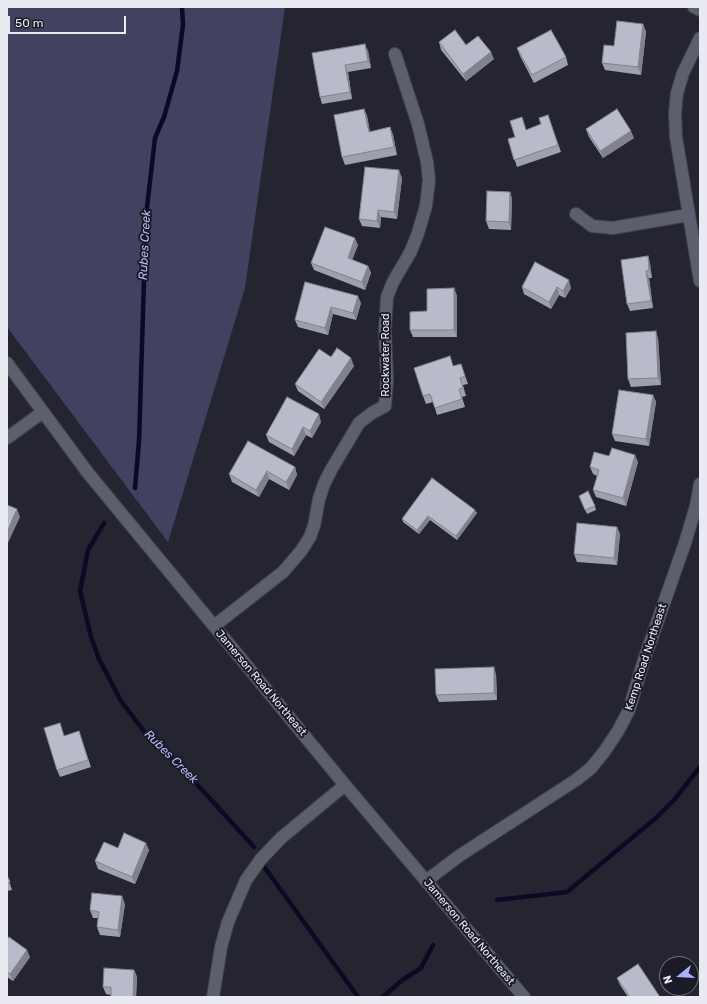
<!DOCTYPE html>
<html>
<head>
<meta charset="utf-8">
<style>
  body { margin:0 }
  #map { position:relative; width:707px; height:1004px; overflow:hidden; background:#242531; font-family:Rubik,sans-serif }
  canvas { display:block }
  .frame { position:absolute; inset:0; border:8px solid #e9eaf2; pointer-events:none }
  .north { position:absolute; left:659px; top:956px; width:40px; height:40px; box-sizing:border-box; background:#1b1b27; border:1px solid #6d6e78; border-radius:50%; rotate:252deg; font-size:11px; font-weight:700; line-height:16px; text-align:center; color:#e9eaf2 }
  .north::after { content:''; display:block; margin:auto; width:14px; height:18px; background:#acaffb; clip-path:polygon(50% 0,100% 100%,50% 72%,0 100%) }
  .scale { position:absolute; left:8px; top:16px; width:118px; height:18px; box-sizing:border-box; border:2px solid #e9eaf2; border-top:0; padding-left:5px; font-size:12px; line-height:14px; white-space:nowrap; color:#e9eaf2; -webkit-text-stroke:3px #1b1b27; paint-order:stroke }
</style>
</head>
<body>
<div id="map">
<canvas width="707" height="1004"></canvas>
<div class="frame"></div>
<div class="north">N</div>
<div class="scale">50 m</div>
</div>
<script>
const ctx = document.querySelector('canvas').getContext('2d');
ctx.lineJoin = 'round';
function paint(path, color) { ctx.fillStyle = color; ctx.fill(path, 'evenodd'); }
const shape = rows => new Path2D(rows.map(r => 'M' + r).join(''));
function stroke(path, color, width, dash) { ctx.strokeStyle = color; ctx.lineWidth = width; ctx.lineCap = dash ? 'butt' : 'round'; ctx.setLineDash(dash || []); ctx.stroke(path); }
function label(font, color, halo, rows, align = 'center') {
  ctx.font = font + ' Rubik,sans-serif'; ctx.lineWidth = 4; ctx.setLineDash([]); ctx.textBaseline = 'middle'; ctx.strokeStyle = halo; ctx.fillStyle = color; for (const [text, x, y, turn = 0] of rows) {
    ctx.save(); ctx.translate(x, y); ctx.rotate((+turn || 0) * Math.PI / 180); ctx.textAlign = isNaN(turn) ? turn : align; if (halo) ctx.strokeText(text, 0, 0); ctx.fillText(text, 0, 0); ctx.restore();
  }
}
paint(shape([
  [7,7,285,7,245,288,168,542,7,327]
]), '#41425f');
stroke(shape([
  [135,488,139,441,146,216,155,138,164,117,177,71,183,25,182,7],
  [104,523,88,550,80,591,91,637,99,659,121,701,149,738,184,770,254,847],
  [265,868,358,997],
  [497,900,567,892,657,817,674,800,700,767],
  [383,997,401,981,421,968,433,945]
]), '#0b0923', 4.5);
const minor = shape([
  [694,7,700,10],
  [700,38,683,73,677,93,675,113,676,137,700,281],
  [576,214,592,226,613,228,688,215],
  [7,363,88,473,345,785,524,997],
  [7,438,43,412],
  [214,626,283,572,301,551,310,537,314,526,319,499,324,484,331,470,359,423,372,413,385,406,387,380,385,330,387,297,393,282,411,251,418,233,426,206,429,180,427,162,418,124,395,54],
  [426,881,459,856,576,780,591,768,604,752,618,731,629,710,644,660,685,543,696,506,700,484],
  [213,997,221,947,228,922,246,880,261,859,281,838,345,785]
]);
stroke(minor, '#42434c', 14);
stroke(minor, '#5e5f6d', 12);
paint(shape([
  [643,24,646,32,641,75,605,70,602,63,614,46],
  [439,42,466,45,494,59,466,81,441,50],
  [517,48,566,57,568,65,534,83,520,56],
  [368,51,371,68,348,72,352,99,322,104,320,97,312,53],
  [364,109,367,116,370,132,390,127,393,135,397,155,345,165,342,157],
  [548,115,561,152,517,167,508,139,515,137,526,130,541,124],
  [586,129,634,138,603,158,589,137],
  [402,178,397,219,381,217,380,228,362,226,359,219],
  [510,192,512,199,511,230,489,229,486,221],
  [358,245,352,260,368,266,371,273,365,290,314,270,311,263],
  [648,256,650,264,652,278,649,278,653,308,630,311,627,304],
  [305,282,361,303,356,320,333,314,328,335,298,327,295,320],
  [522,287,571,288,565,298,559,295,551,309,524,294],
  [454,288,457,296,457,337,413,337,410,330,427,311],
  [658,338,661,385,631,387,628,379],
  [331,357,354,366,324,409,298,391,295,384],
  [461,364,468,384,463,385,466,396,462,397,465,407,437,415,433,402,426,404,423,396,453,366],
  [653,395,656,402,649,446,615,441,612,434],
  [321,422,312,438,306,435,294,456,269,442,266,435],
  [609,456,638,462,626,506,596,497,593,490,597,476,593,474,590,467],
  [295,467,297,475,289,490,269,479,259,497,232,482,229,474],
  [432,478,477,513,457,540,430,520,419,534,403,522,402,519],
  [579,496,595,506,596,510,587,514],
  [617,527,620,534,617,565,577,562,574,554],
  [496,674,497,700,439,702,436,695],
  [79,731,91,767,60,777,57,770,65,736],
  [118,848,149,850,135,884,98,869,95,861],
  [7,875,12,890,7,891],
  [125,904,120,937,100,935,97,927,98,918,93,918,90,910],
  [7,940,30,957,13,981,7,977],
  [134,970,137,977,136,997,111,997,111,995,106,994,103,987],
  [617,978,660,997,628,997,620,985]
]), '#9fa0ae');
paint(shape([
  [643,24,646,32,641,75,638,67],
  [365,44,368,51,371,68,368,61],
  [491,52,494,59,466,81,463,74],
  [345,65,348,72,352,99,350,92],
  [364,109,367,116,371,139,369,132],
  [390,127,393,135,397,155,394,147],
  [631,131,634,138,603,158,600,151],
  [399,170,402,178,397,219,394,212],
  [510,192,512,199,511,230,509,222],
  [378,210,381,217,380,228,377,221],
  [355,238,358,245,350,265,348,258],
  [648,256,650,264,652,278,649,270],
  [368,266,371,273,365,290,362,282],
  [646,271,649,278,653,308,651,301],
  [569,280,571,288,565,298,563,291],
  [557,287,559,295,551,309,549,302],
  [454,288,457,296,457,337,454,330],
  [358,296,361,303,356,320,353,313],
  [331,307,333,314,328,335,325,328],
  [656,331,658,338,661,385,658,378],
  [351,358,354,366,324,409,321,402],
  [653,395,656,402,649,446,646,439],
  [319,414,321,422,312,438,310,431],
  [303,427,306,435,294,456,292,449],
  [635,455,638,462,626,506,623,498],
  [295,467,297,475,289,490,286,482],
  [267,471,269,479,259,497,256,490],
  [17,509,20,517,7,545,7,532],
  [475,510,477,513,457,540,456,536],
  [428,516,430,520,419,534,417,530],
  [617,527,620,534,617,565,614,558],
  [494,667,496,674,497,700,494,693],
  [146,843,149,850,135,884,132,877],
  [122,896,125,904,120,937,118,930],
  [27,950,30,957,13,981,10,974],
  [134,970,137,977,136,997,133,997]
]), '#82828d');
const building = shape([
  [617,21,643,24,638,67,602,63,604,45,614,46,617,21],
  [455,30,466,45,478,36,491,52,463,74,439,42,455,30],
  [551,30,566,57,532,75,517,48,551,30],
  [365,44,368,61,345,65,350,92,320,97,312,53,365,44],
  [364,109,369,132,390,127,394,147,342,157,334,115,364,109],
  [617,109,631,131,600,151,586,129,617,109],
  [548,115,558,145,514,160,508,139,515,137,510,121,522,117,526,130,541,124,539,118,548,115],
  [365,167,399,170,394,212,378,210,377,221,359,219,365,167],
  [487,191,510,192,509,222,486,221,487,191],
  [325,227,355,238,348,258,368,266,362,282,311,263,325,227],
  [648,256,649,270,646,271,651,301,627,304,621,260,648,256],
  [535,262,569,280,563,291,557,287,549,302,522,287,535,262],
  [305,282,358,296,353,313,331,307,325,328,295,320,305,282],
  [454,288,454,330,410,330,410,312,427,311,427,289,454,288],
  [656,331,658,378,628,379,626,333,656,331],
  [337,348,351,358,321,402,295,384,319,349,331,357,337,348],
  [450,356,453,366,461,364,465,376,460,378,463,388,459,389,462,399,435,408,430,394,423,396,414,368,450,356],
  [619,390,653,395,646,439,612,434,619,390],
  [287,397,319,414,310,431,303,427,292,449,266,435,287,397],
  [248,441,295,467,286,482,267,471,256,490,229,474,248,441],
  [612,448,635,455,623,498,593,490,599,470,590,467,594,452,609,456,612,448],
  [432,478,475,510,456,536,428,516,417,530,402,519,432,478],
  [588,491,595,506,585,510,579,496,588,491],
  [7,505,17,509,7,532,7,505],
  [577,523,617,527,614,558,574,554,577,523],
  [494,667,494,693,436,695,435,669,494,667],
  [60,723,64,736,79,731,88,760,57,770,44,728,60,723],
  [124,833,146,843,132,877,95,861,104,842,118,848,124,833],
  [7,875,10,882,7,883,7,875],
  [92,893,122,896,118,930,97,927,99,912,90,910,92,893],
  [9,937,27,950,10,974,7,972,7,940,9,937],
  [638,964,660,997,630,997,617,978,638,964],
  [104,968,134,970,133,997,111,997,111,987,103,987,104,968]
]);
paint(building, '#b9baca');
stroke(building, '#82828d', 1);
label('11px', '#e9eaf2', '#1b1b27', [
  ["Rockwater Road",386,355,-90],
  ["Kemp Road Northeast",646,657,-72],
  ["Jamerson Road Northeast",261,683,50],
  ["Jamerson Road Northeast",469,932,50]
]);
label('italic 12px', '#b8bbf7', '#1b1b27', [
  ["Rubes Creek",145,245,-87],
  ["Rubes Creek",171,757,45]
]);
</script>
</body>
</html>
